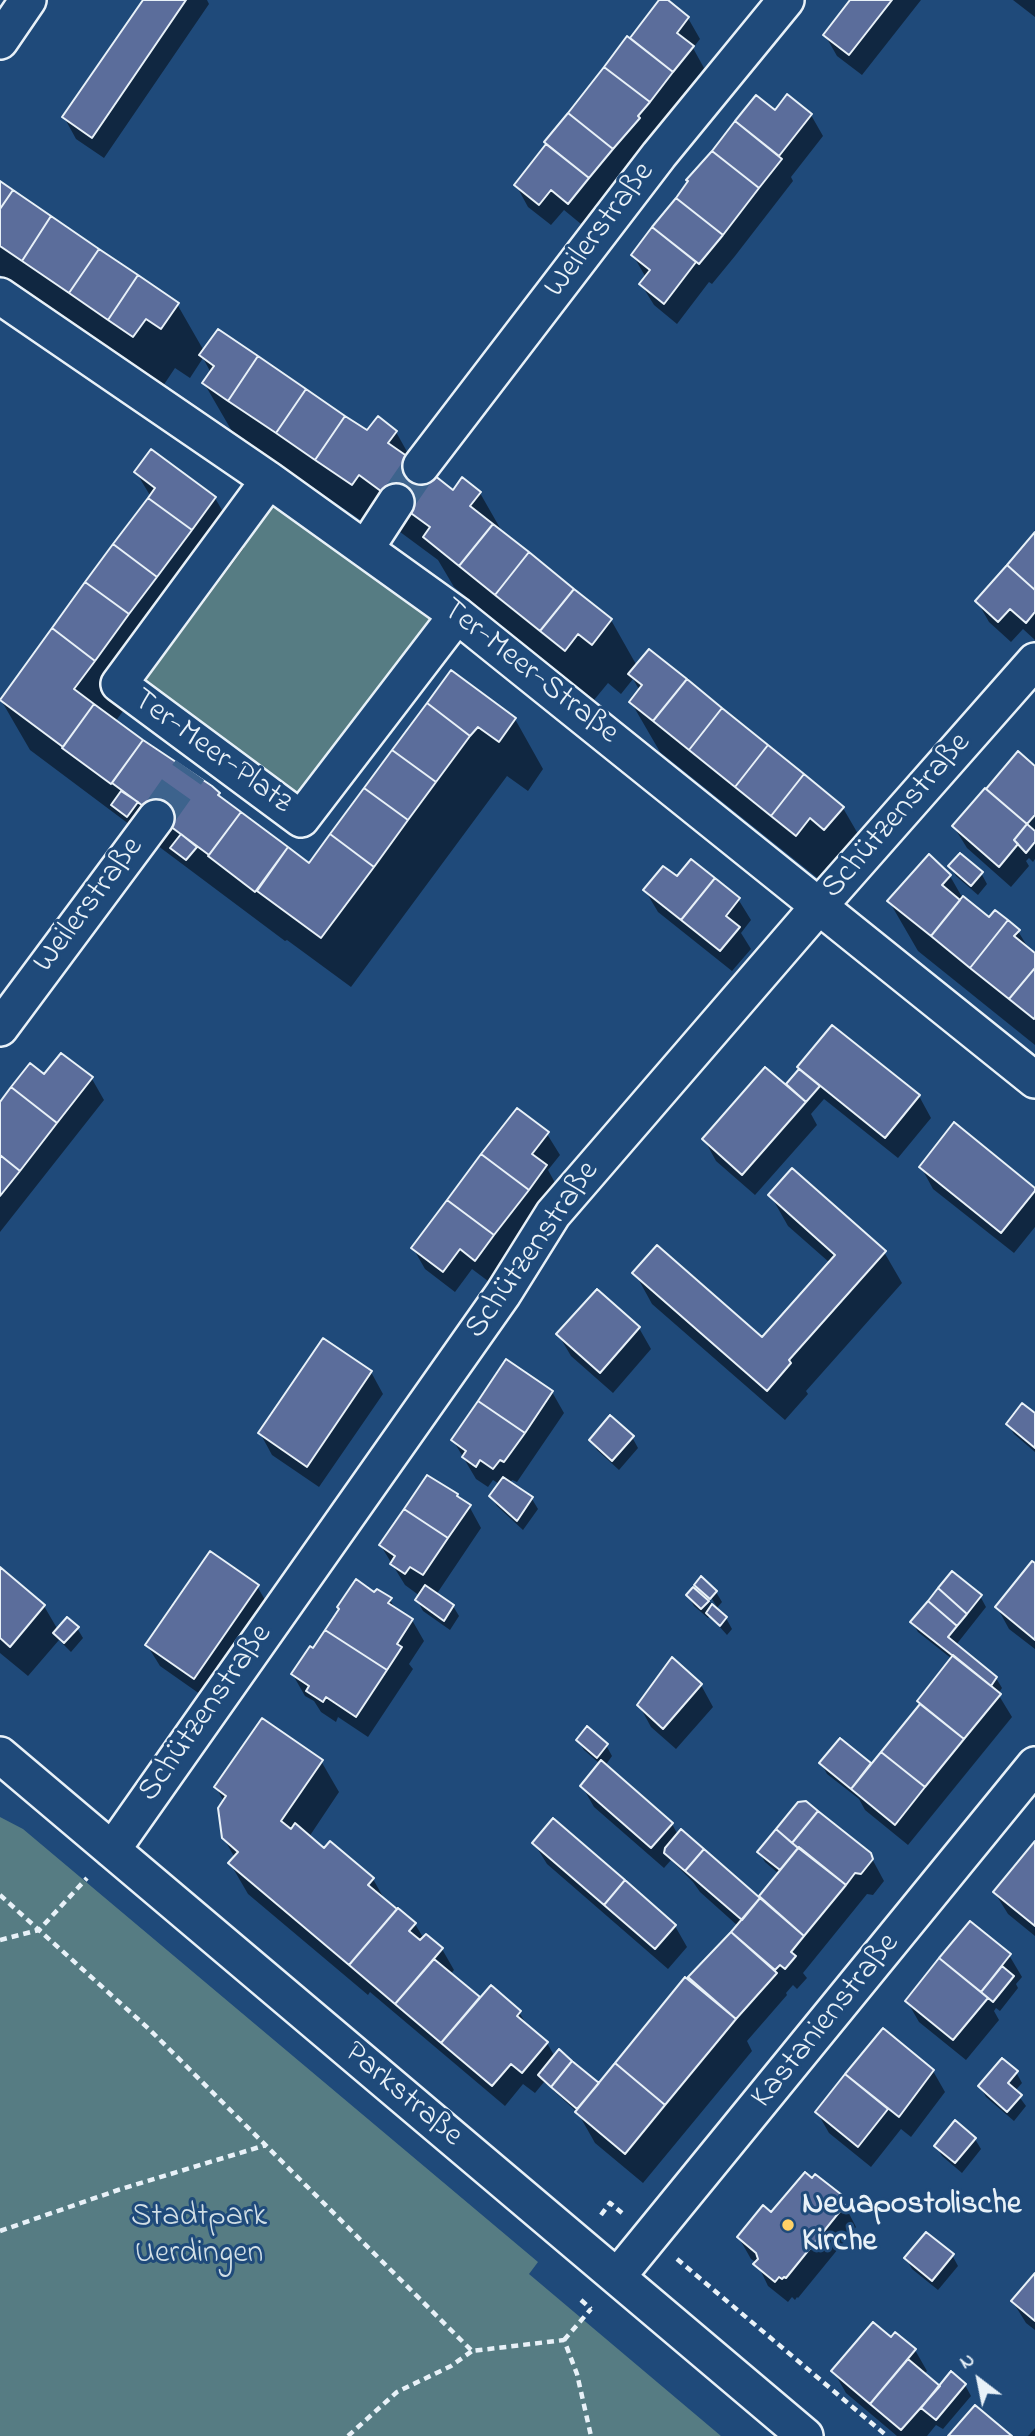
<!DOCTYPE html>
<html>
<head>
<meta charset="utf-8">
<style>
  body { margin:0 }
  #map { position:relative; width:1035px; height:2436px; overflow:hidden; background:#1f4a7a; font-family:"Indie Flower",sans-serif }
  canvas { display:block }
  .north { position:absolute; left:944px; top:2345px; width:70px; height:70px; -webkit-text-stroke:5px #1f4a7a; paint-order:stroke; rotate:328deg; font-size:19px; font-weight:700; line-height:28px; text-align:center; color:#e8f1f8 }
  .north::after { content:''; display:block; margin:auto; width:24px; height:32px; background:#e8f1f8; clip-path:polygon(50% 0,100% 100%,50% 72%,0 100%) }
</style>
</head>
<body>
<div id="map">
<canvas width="1035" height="2436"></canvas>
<div class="north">N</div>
</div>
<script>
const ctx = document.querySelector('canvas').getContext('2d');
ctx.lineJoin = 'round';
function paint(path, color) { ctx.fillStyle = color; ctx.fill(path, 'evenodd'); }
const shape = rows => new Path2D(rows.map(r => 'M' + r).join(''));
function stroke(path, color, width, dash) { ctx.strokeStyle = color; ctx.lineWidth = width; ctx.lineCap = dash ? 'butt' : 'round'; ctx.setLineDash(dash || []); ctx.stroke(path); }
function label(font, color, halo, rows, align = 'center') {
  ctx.font = font + ' "Indie Flower",sans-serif'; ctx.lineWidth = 6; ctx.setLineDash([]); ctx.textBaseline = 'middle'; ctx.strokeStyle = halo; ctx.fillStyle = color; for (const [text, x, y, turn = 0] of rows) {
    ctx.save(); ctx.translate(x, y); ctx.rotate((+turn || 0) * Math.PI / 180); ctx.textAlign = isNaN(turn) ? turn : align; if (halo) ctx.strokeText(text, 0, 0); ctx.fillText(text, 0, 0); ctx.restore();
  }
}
paint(shape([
  [270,500,432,620,300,796,138,675],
  [0,1817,23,1829,538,2262,529,2274,721,2436,0,2436]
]), '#567c83');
paint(shape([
  [145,0,207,0,209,4,104,158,76,139,64,117],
  [661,0,665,0,688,18,700,39,693,48,704,68,649,138,651,140,581,224,564,210,551,225,528,207,516,185,547,144,546,142],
  [852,0,921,0,862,75,837,56,825,35],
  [1013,0,1035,0,1035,17],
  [756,98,775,112,811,115,823,136,791,177,793,181,735,256,712,284,709,282,677,324,654,305,641,284,645,276,633,255],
  [0,184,177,304,204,351,367,432,396,432,414,464,453,492,480,493,504,535,611,620,637,666,843,808,872,858,825,884,660,752,631,702,640,691,633,679,621,694,608,683,594,700,454,587,438,560,388,523,381,534,233,433,204,383,211,373,203,358,190,378,175,368,163,386,0,275],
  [136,472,215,498,244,548,115,722,219,794,223,801,309,865,451,672,515,719,543,769,528,791,507,776,351,987,287,940,285,941,30,750,1,700,151,497],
  [1035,535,1035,640,1023,629,1011,642,989,622,977,601],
  [1035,768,1035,859,1033,862,1029,858,1026,861,1029,866,1011,887,967,848,954,827],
  [950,866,981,873,987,884,978,895,956,876],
  [950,876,962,897,990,920,1018,931,1030,951,1035,955,1035,1045,918,951,889,901],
  [677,879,738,899,751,920,741,933,751,949,732,971,658,912,645,890],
  [61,1055,92,1079,104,1100,0,1232,0,1105,45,1077],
  [799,1068,919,1096,931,1118,898,1158,824,1099,811,1114,817,1125,755,1195,716,1161,704,1139,786,1087,800,1070],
  [547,1134,560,1155,548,1170,558,1188,488,1281,472,1269,455,1292,425,1269,413,1248],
  [921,1167,1035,1190,1035,1227,1014,1253,933,1189],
  [771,1196,884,1252,902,1283,806,1391,808,1394,785,1420,652,1304,635,1273,762,1339,830,1263,788,1226],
  [597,1291,639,1328,651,1349,613,1393,571,1356,558,1334],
  [371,1372,383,1394,319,1487,272,1455,260,1433],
  [552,1392,564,1413,517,1482,512,1480,510,1484,532,1499,538,1509,523,1530,497,1506,491,1496,499,1484,493,1480,488,1487,476,1479,453,1440],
  [1035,1416,1035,1452,1014,1434,1008,1424],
  [632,1437,638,1448,619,1470,597,1450,591,1440],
  [457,1495,469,1506,481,1528,436,1595,453,1606,459,1616,450,1630,423,1611,417,1600,420,1596,405,1585,381,1546],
  [1035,1561,1035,1649,1009,1629,997,1607],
  [0,1569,44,1606,58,1630,77,1628,83,1638,71,1652,59,1640,28,1676,0,1653],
  [696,1585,716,1592,722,1602,716,1609,726,1618,732,1629,727,1635,710,1616,708,1618,694,1606,688,1595,703,1597],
  [707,1591,717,1607,713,1607,704,1592],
  [257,1586,269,1607,207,1699,160,1666,147,1645],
  [375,1594,390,1600,396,1610,412,1620,424,1641,409,1664,413,1669,368,1737,338,1717,336,1722,321,1712,314,1701,305,1696,293,1675,341,1610],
  [980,1596,986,1607,956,1645,996,1678,1002,1688,998,1694,1012,1717,908,1845,865,1810,859,1799,827,1774,821,1763,840,1740,871,1767,921,1705,919,1701,952,1659,918,1632,912,1622],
  [672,1660,701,1685,713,1707,676,1749,651,1727,639,1705],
  [578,1740,606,1745,612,1756,605,1766,672,1824,678,1835,759,1899,779,1874,765,1862,759,1852,799,1804,870,1855,884,1881,873,1895,867,1894,803,1973,807,1978,797,1989,793,1985,786,1993,787,1995,747,2041,752,2051,643,2183,595,2143,578,2113,544,2082,535,2093,523,2084,505,2106,370,1992,368,1995,248,1894,230,1863,235,1858,223,1837,224,1802,216,1787,321,1761,339,1792,309,1837,325,1850,373,1879,386,1902,415,1924,424,1939,442,1949,454,1970,450,1975,480,2000,519,2012,529,2029,547,2043,555,2057,599,2085,697,1989,690,1978,738,1926,700,1892,693,1882,671,1860,664,1868,594,1807,582,1786,600,1764,584,1750],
  [534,1843,675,1926,687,1947,668,1969,547,1864],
  [1035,1844,1035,1936,1008,1914,995,1893],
  [970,1923,1009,1955,1022,1977,1016,1984,1018,1988,1000,2011,996,2008,994,2011,999,2020,966,2060,919,2022,907,2001],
  [883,2030,933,2071,945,2092,911,2137,901,2129,871,2167,829,2133,817,2112],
  [1016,2072,1022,2083,1015,2091,1026,2106,1014,2121,986,2097,980,2086],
  [975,2139,981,2149,962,2173,942,2156,936,2146],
  [840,2196,856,2227,798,2298,797,2297,795,2300,792,2297,788,2302,768,2286,757,2263,751,2259,739,2238,772,2215],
  [952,2255,958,2266,938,2290,912,2269,906,2258],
  [1035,2276,1035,2330,1026,2323,1013,2302],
  [915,2350,927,2371,924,2374,940,2387,951,2374,965,2385,971,2396,943,2429,936,2425,927,2436,897,2436,846,2393,834,2372],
  [1035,2428,1035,2436,1028,2436]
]), '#0007');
const building = shape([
  [143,0,186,0,92,138,62,117,143,0],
  [659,0,668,0,689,17,677,33,694,46,673,72,630,38,659,0],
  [850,0,892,0,849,55,823,35,850,0],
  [627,36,673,72,650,102,604,67,627,36],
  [604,67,650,102,638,116,640,118,613,149,568,113,604,67],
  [787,94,812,114,779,156,735,121,756,95,775,110,787,94],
  [568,113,613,149,589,178,544,142,568,113],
  [735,121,782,159,759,188,712,151,735,121],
  [546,144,589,178,568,204,551,190,539,205,514,185,546,144],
  [712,151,759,188,723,235,676,198,688,181,686,180,712,151],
  [0,181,13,190,0,209,0,181],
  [13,190,51,216,22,261,0,246,0,209,13,190],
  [676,198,723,235,699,264,652,227,676,198],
  [51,216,99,249,69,293,22,261,51,216],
  [652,227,696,262,664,304,639,284,650,270,631,255,652,227],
  [99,249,138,275,108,320,69,293,99,249],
  [138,275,179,303,161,329,146,319,133,337,108,320,138,275],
  [218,329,258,356,228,401,202,383,214,366,199,355,218,329],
  [258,356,306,389,276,433,228,401,258,356],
  [306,389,345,416,315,460,276,433,306,389],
  [345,416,367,430,378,416,397,431,388,443,434,475,408,511,359,475,352,485,315,460,345,416],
  [151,449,216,497,192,530,148,498,155,488,134,472,151,449],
  [434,475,453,490,462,477,481,492,470,506,493,524,459,566,423,537,430,527,408,511,434,475],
  [148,498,192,530,157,577,113,544,148,498],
  [493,524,529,552,495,595,459,566,493,524],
  [1035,532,1035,590,1007,565,1035,532],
  [113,544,157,577,129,614,85,582,113,544],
  [529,552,574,589,540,631,495,595,529,552],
  [1007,565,1035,590,1035,612,1026,623,1010,609,998,622,975,601,1007,565],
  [85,582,129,614,95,661,52,628,85,582],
  [574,589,612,619,592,645,578,634,565,651,540,631,574,589],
  [52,628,95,661,74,689,94,704,63,747,0,700,52,628],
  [649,649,687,679,653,721,629,702,642,685,628,674,649,649],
  [451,670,516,718,499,742,478,727,470,736,427,703,451,670],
  [687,679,722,708,689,750,653,721,687,679],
  [427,703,470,736,436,782,392,750,427,703],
  [94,704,143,740,111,784,62,748,94,704],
  [722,708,768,745,735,787,689,750,722,708],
  [143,740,212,786,220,793,218,795,241,812,209,855,112,783,143,740],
  [768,745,804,774,771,816,735,787,768,745],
  [392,750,436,782,408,820,364,788,392,750],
  [1018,751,1035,766,1035,815,1027,824,986,789,1018,751],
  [804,774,844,807,824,830,810,818,796,836,771,816,804,774],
  [364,788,408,820,374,867,330,834,364,788],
  [985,788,1027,824,1014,840,1018,844,999,867,952,826,985,788],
  [121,791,138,802,127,817,111,805,121,791],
  [241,812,288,847,255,892,208,856,241,812],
  [1027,824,1035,831,1035,842,1026,853,1014,840,1027,824],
  [181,834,197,847,186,860,170,848,181,834],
  [330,834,374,867,321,938,257,891,288,847,309,863,330,834],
  [960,853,983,872,971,886,948,866,960,853],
  [929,854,951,875,942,885,960,900,931,936,887,901,929,854],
  [691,859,715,878,681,920,643,890,663,866,677,876,691,859],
  [715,878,740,898,726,916,740,927,720,951,681,920,715,878],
  [963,896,989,917,995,910,1008,920,970,968,931,936,963,896],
  [1008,920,1020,930,1014,936,1035,953,1035,968,1009,999,970,968,1008,920],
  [1035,968,1035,1017,1034,1019,1009,999,1035,968],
  [832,1025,920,1095,885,1138,797,1067,832,1025],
  [61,1053,93,1077,57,1123,11,1087,30,1063,44,1074,61,1053],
  [765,1067,806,1102,742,1175,702,1139,765,1067],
  [799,1069,820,1086,806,1102,786,1084,799,1069],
  [11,1087,57,1123,20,1171,0,1155,0,1102,11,1087],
  [517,1108,549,1132,532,1154,547,1165,529,1190,481,1154,517,1108],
  [954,1122,1035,1188,1035,1191,1001,1233,919,1167,954,1122],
  [481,1154,529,1190,494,1235,447,1200,481,1154],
  [0,1155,20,1171,0,1196,0,1155],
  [792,1168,886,1251,789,1360,791,1363,767,1391,632,1273,657,1245,762,1337,835,1255,768,1195,792,1168],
  [447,1200,494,1235,475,1261,460,1249,443,1272,411,1248,447,1200],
  [597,1289,640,1327,600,1373,556,1334,597,1289],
  [323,1338,372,1371,307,1467,258,1433,323,1338],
  [506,1359,553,1391,525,1433,478,1401,506,1359],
  [478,1401,525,1433,504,1462,500,1460,493,1469,480,1460,476,1467,462,1457,466,1451,451,1440,478,1401],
  [1022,1403,1035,1413,1035,1448,1006,1424,1022,1403],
  [610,1415,634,1436,612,1461,589,1440,610,1415],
  [427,1475,458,1494,457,1496,471,1505,448,1538,404,1509,427,1475],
  [503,1477,533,1497,517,1521,489,1496,503,1477],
  [404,1509,448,1538,423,1575,410,1567,405,1574,390,1564,395,1556,379,1545,404,1509],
  [210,1551,259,1585,194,1679,145,1645,210,1551],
  [1032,1561,1035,1563,1035,1640,995,1607,1032,1561],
  [0,1567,45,1605,10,1647,0,1638,0,1567],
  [952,1571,982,1595,967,1614,938,1588,952,1571],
  [701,1576,717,1591,710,1599,694,1585,701,1576],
  [356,1579,374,1592,377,1589,392,1598,388,1603,413,1619,397,1644,402,1647,387,1670,325,1630,339,1609,337,1607,356,1579],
  [425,1585,454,1605,444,1621,415,1600,425,1585],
  [693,1587,709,1601,701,1609,686,1595,693,1587],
  [938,1588,967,1614,957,1626,928,1601,938,1588],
  [928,1601,957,1626,948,1637,997,1677,991,1686,910,1622,928,1601],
  [712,1604,727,1617,720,1626,706,1613,712,1604],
  [67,1617,79,1627,64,1643,53,1633,67,1617],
  [325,1630,387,1670,356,1717,326,1697,323,1702,306,1691,309,1686,291,1674,310,1646,313,1648,325,1630],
  [953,1655,1001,1694,964,1739,917,1701,953,1655],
  [672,1657,702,1684,663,1729,637,1705,672,1657],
  [920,1704,964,1739,925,1787,881,1752,920,1704],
  [262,1718,323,1760,281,1821,291,1829,295,1823,324,1848,330,1841,374,1878,368,1885,397,1909,349,1965,228,1863,238,1852,222,1838,218,1808,226,1796,214,1787,262,1718],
  [587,1726,608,1744,597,1758,576,1740,587,1726],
  [840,1738,871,1763,851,1789,819,1763,840,1738],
  [881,1752,925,1787,895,1825,851,1789,881,1752],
  [601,1760,673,1823,651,1848,580,1786,601,1760],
  [806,1801,818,1811,792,1843,776,1829,798,1802,806,1801],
  [818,1811,871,1853,873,1859,861,1874,855,1873,846,1885,792,1843,818,1811],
  [553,1818,625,1880,604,1905,532,1843,553,1818],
  [681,1829,704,1849,685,1871,664,1853,665,1848,681,1829],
  [776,1829,798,1848,780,1870,757,1852,776,1829],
  [1035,1841,1035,1926,993,1892,1035,1841],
  [799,1847,846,1885,804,1936,759,1896,799,1847],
  [704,1849,760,1898,742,1920,685,1871,704,1849],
  [625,1880,676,1925,655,1949,604,1905,625,1880],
  [760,1898,804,1936,791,1952,796,1956,785,1969,780,1965,775,1970,731,1932,760,1898],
  [398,1908,416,1923,409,1931,420,1940,426,1934,443,1948,395,2004,349,1965,398,1908],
  [970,1921,1011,1954,981,1992,939,1958,970,1921],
  [731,1932,777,1973,736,2019,688,1977,731,1932],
  [939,1958,988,1998,953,2040,905,2001,939,1958],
  [434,1959,480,1997,441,2043,395,2004,434,1959],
  [1002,1966,1014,1976,993,2002,981,1992,1002,1966],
  [685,1977,736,2019,665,2105,615,2063,685,1977],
  [491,1985,521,2011,517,2016,548,2042,522,2073,511,2064,492,2086,441,2043,491,1985],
  [883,2028,934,2070,899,2117,845,2074,883,2028],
  [559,2049,572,2061,551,2087,538,2075,559,2049],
  [1002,2058,1018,2071,1008,2083,1022,2095,1007,2112,978,2086,1002,2058],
  [572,2061,599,2083,577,2109,551,2087,572,2061],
  [615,2063,665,2105,625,2154,575,2112,615,2063],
  [845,2074,888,2109,858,2147,815,2112,845,2074],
  [955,2120,976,2138,955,2163,934,2146,955,2120],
  [805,2172,812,2178,815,2174,842,2195,838,2199,845,2205,786,2278,784,2277,782,2279,779,2277,775,2282,753,2264,758,2259,756,2253,737,2237,763,2205,771,2212,805,2172],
  [926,2232,954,2254,932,2281,904,2258,926,2232],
  [1035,2273,1035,2321,1011,2301,1035,2273],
  [873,2322,891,2337,895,2332,916,2349,870,2404,831,2371,873,2322],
  [908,2359,940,2386,901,2430,870,2404,908,2359],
  [951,2371,966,2384,936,2420,921,2408,951,2371],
  [975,2405,1012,2436,948,2436,975,2405]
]);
paint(building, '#5b6d9b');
stroke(building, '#e8f1f8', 2);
stroke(shape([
  [396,502,421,466],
  [156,818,190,770]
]), '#3d638d', 35, [35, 18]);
const street = shape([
  [0,41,28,0],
  [0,296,269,480,457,615,1035,1080],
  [421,466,659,155,786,0],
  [269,480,119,684,301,819,457,615],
  [366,548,396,502],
  [0,1028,156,818],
  [0,1755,805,2436],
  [112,1850,503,1294,553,1214,819,906,1035,661],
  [617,2277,1035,1765]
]);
stroke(street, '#e8f1f8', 40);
stroke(shape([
  [0,1895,149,2029,472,2351,564,2340,577,2374,591,2436],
  [0,1940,39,1930,87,1878],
  [601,2215,610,2203,622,2213],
  [0,2231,118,2190,266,2145],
  [677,2259,887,2436],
  [581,2300,591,2309],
  [564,2340,591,2309],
  [348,2436,397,2392,451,2366,472,2351]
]), '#e8f1f8', 4.5, [7, 5]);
stroke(street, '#1f4a7a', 35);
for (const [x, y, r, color] of [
  [788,2225,7,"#ffd166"]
]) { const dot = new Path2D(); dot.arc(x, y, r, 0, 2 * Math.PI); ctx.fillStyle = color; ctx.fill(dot); stroke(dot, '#1f4a7a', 2.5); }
label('32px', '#e8f1f8', '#1f4a7a', [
  ["Weilerstraße",601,231,-53],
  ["Ter-Meer-Straße",529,673,38],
  ["Ter-Meer-Platz",211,753,36],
  ["Schützenstraße",898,817,-49],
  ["Weilerstraße",90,906,-53],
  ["Schützenstraße",534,1251,-55],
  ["Schützenstraße",207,1714,-55],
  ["Kastanienstraße",827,2022,-51],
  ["Parkstraße",402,2096,40]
]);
label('bold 32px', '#e8f1f8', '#1f4a7a', [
  ["Neuapostolische",802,2207],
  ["Kirche",802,2244]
], 'left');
label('32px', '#d2dfe6', '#1f4a7a', [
  ["Stadtpark",199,2219],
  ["Uerdingen",199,2256]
]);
</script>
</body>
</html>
